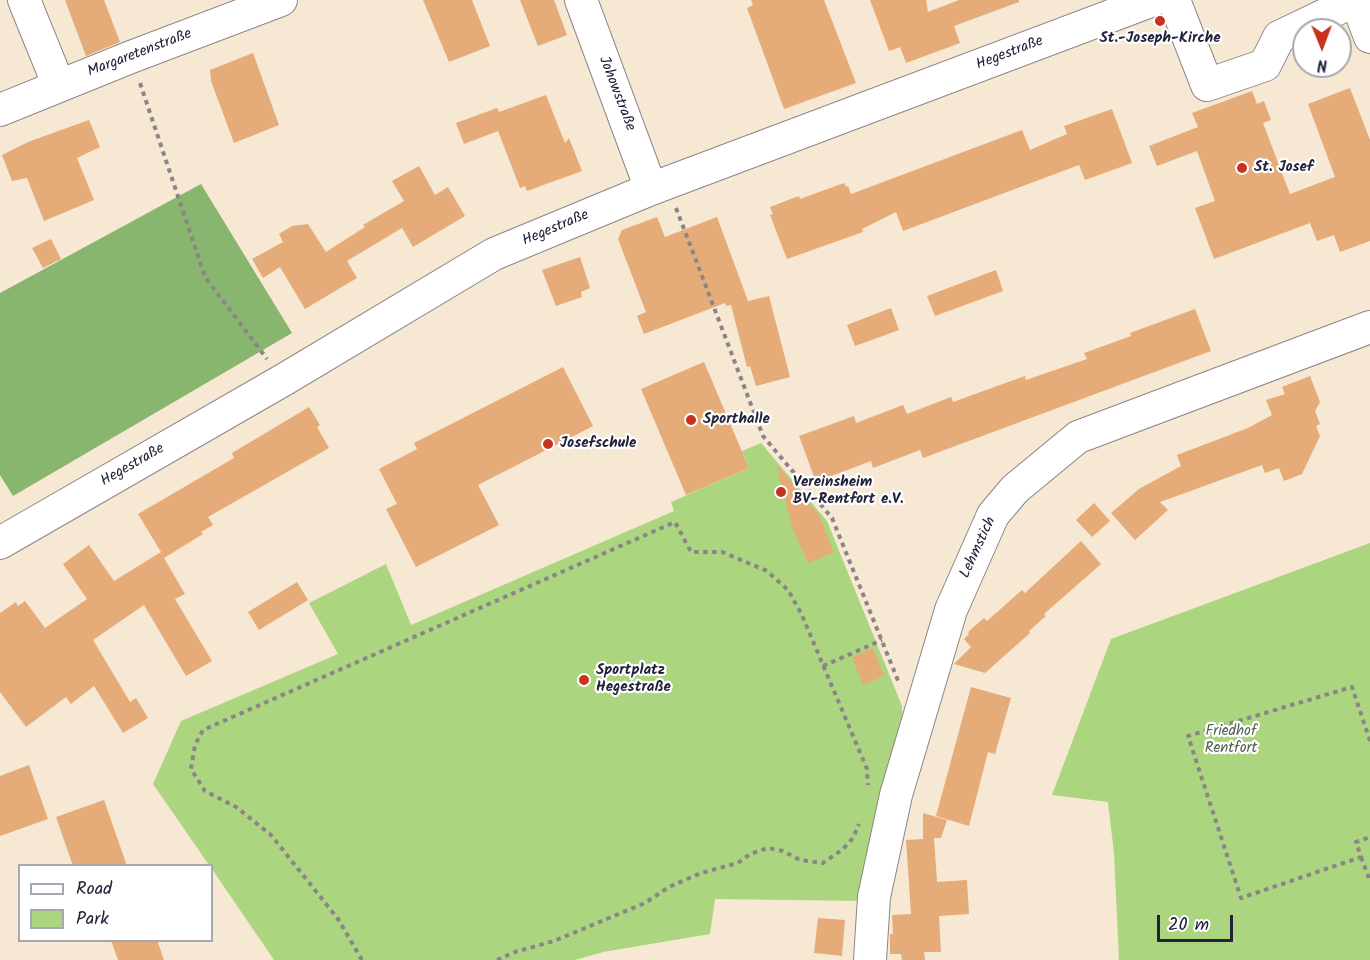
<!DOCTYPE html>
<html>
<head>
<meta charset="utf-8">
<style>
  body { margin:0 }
  #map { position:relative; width:1370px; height:960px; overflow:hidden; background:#f6e8d3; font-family:Kalam,sans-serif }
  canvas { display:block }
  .legend { position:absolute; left:18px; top:864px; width:195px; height:78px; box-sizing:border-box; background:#fff; border:2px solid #a7a7b1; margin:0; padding:8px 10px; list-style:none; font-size:18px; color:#22223b }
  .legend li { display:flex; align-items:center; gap:12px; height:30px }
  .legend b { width:30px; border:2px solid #a7a7b1 }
  .north { position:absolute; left:1292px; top:18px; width:60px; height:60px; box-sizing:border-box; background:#fff; border:2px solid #a7a7b1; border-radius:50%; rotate:179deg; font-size:16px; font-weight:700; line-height:24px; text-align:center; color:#22223b }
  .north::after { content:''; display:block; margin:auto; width:21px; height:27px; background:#c8321e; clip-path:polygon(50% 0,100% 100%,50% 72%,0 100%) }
  .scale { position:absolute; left:1157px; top:915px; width:76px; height:27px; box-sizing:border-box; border:3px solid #22223b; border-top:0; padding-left:8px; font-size:18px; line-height:21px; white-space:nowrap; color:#22223b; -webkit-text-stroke:4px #fff; paint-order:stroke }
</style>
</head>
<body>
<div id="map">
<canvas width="1370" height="960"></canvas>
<ul class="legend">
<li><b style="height:8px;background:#fff"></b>Road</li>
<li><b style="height:16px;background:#acd580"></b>Park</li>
</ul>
<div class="north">N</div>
<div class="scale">20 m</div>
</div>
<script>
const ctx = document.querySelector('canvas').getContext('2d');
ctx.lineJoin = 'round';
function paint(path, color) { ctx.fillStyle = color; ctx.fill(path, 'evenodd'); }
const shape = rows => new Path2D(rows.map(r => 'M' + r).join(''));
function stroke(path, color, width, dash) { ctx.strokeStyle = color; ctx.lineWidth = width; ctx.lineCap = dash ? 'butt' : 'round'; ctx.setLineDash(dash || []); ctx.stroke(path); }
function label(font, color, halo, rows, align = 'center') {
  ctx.font = font + ' Kalam,sans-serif'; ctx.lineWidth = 4.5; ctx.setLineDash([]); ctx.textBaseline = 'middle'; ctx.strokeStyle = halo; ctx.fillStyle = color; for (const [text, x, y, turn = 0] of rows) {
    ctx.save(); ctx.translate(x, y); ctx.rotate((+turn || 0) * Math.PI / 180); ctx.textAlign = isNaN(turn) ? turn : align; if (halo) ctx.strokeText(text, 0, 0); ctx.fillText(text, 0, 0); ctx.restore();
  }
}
paint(shape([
  [761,443,827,521,902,706,903,724,863,901,715,899,710,934,603,952,575,960,274,960,212,869,212,866,209,865,153,784,181,721,338,654,309,603,386,564,411,625,674,511,671,502,749,468,742,451],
  [1370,543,1370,960,1119,960,1114,853,1108,802,1052,795,1111,639]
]), '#acd580');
paint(shape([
  [201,184,292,333,13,496,0,475,0,293]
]), '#89b66e');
paint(shape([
  [65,0,104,0,120,42,86,56],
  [423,0,472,0,490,46,449,62],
  [520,0,554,0,567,35,538,46],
  [751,0,824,0,856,83,784,109,747,8,753,5],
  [870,0,926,0,928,12,959,0,1019,0,1019,2,954,26,960,43,906,63,900,47,889,51],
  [253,53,279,125,234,143,211,81,210,70],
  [1350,88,1370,140,1370,241,1340,252,1334,235,1317,241,1310,223,1214,259,1195,208,1215,201,1197,151,1157,166,1149,146,1198,127,1192,113,1252,91,1257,104,1264,101,1271,120,1263,123,1290,194,1335,177,1308,104],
  [546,95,565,143,569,138,582,171,527,191,525,186,520,188,498,131,464,144,456,123,497,108,499,112],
  [1112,109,1132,163,1085,180,1079,165,903,231,896,212,862,229,863,232,787,259,770,215,773,214,770,207,799,196,800,199,844,183,846,187,848,186,851,194,1022,130,1030,150,1067,134,1064,126],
  [89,120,100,147,77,158,94,200,44,221,27,178,12,181,2,155,28,142],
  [419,166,435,195,448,187,465,216,413,247,402,228,347,261,357,278,305,309,280,267,263,278,252,259,283,242,279,234,292,226,308,224,326,252,365,227,363,225,404,201,392,181],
  [657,217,665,237,717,217,748,301,769,296,790,377,756,386,750,366,747,367,731,305,726,306,725,303,644,334,637,316,646,312,618,239,622,230],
  [51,239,61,259,43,268,32,248],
  [580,257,590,288,581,292,582,297,556,306,542,270],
  [996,270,1003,291,935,316,927,296],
  [891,308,899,330,855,346,847,325],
  [1195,309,1211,351,923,458,920,450,873,468,871,461,816,482,799,436,854,416,856,423,903,405,907,414,951,397,953,402,1025,376,1026,380,1087,359,1084,353,1131,336,1130,333],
  [704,362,749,468,686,495,641,389],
  [563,367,593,426,478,485,499,525,416,567,386,509,397,504,379,469,417,449,414,443],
  [1310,376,1320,402,1315,411,1320,424,1316,426,1320,436,1302,474,1284,481,1279,468,1265,473,1262,465,1160,502,1168,510,1135,540,1111,513,1139,489,1181,466,1177,455,1248,428,1272,415,1266,400,1285,394,1282,387],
  [309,407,320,425,317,427,329,448,208,517,213,525,201,532,203,534,164,558,185,594,175,599,212,661,186,676,144,605,93,640,130,702,136,698,148,718,123,733,94,686,71,704,66,697,26,727,0,692,0,613,16,602,18,606,25,601,45,628,87,599,63,564,89,545,114,581,161,552,138,514,234,458,232,453],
  [776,464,819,515,834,552,808,563,792,527],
  [1094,503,1110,521,1092,537,1076,520],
  [1081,541,1101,564,1044,614,1046,616,1029,631,1030,633,985,673,954,664,971,647,964,639,969,634,968,632,984,618,987,621,1022,590,1025,593],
  [297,582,308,600,259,630,248,612],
  [873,648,884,676,863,685,852,657],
  [971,687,1011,698,995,754,988,752,969,826,936,816],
  [29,765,48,819,0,836,0,776],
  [104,800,127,866,73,866,56,817],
  [923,813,947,820,941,838,934,838,937,882,967,880,969,914,939,916,941,952,924,952,925,960,902,960,901,954,890,954,890,934,893,934,892,915,911,914,906,840,923,839],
  [818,918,845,920,842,956,814,953],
  [111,940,157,940,164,960,118,960]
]), '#e5ab78');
const minor = shape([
  [24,0,59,86],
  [581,0,651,189],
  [1174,0,1207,85,1265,65,1279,37,1356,0],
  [1356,0,1370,37],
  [0,110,131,57,281,0],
  [0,543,285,379,494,254,651,189,1153,0],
  [870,960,874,897,896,795,951,610,993,515,1015,489,1078,437,1370,327]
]);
stroke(minor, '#8c8587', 34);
stroke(shape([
  [140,83,205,277,267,359],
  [676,208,763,436,832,518,899,683],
  [823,666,882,640],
  [1370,741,1352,687,1188,736,1241,898,1361,857,1356,842,1370,837],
  [1361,857,1370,881],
  [362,960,338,919,271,835,236,807,205,791,191,769,195,745,203,730,675,522,691,552,722,552,767,571,788,590,801,613,867,769,868,785],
  [497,960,515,952,554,941,645,903,669,887,701,873,738,863,750,854,768,848,783,851,800,860,823,863,843,849,853,838,859,824]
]), '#8c8587', 4, [4.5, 4.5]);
stroke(minor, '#fff', 32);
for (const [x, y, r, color] of [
  [1160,21,6,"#c8321e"],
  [1242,168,6,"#c8321e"],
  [691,420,6,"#c8321e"],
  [548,444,6,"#c8321e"],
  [781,492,6,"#c8321e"],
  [584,680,6,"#c8321e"]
]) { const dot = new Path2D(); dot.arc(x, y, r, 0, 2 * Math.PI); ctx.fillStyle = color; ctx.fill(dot); stroke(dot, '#fff', 2); }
label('bold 15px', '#22223b', '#fff', [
  ["St.-Joseph-Kirche",1160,39,"center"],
  ["St. Josef",1254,168],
  ["Sporthalle",703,420],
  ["Josefschule",560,444],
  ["Vereinsheim",793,483],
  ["BV-Rentfort e.V.",793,500],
  ["Sportplatz",596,671],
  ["Hegestraße",596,688]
], 'left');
label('15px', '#22223b', '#fff', [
  ["Margaretenstraße",140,54,-21],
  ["Hegestraße",1010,54,-21],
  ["Johowstraße",616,94,69],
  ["Hegestraße",556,229,-23],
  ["Hegestraße",133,466,-30],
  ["Lehmstich",979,548,-65]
]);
label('15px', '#526153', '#fff', [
  ["Friedhof",1231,732],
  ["Rentfort",1231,749]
]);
</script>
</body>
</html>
